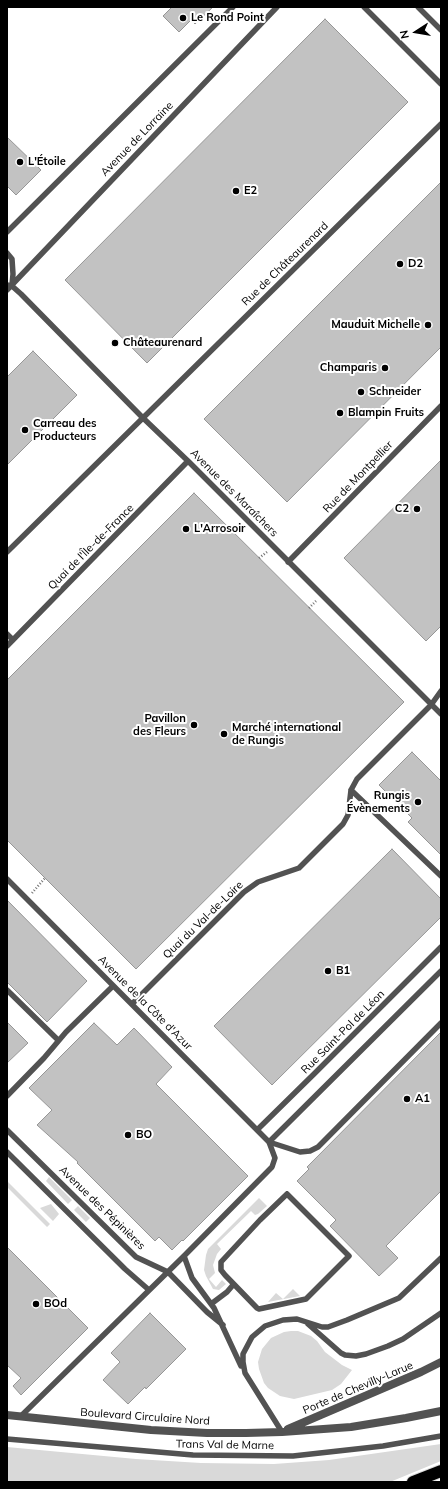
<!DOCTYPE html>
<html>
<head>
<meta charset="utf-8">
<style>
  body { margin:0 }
  #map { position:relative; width:448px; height:1489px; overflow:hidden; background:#fff; font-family:Mulish,sans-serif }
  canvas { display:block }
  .frame { position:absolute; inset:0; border:8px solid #000; pointer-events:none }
  .north { position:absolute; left:396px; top:12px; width:40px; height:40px; -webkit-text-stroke:3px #fff; paint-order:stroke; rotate:258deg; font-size:11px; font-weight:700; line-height:16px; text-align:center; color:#000 }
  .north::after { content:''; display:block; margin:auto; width:14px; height:18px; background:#000; clip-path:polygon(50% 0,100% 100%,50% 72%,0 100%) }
</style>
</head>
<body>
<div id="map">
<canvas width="448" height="1489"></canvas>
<div class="frame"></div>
<div class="north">N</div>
</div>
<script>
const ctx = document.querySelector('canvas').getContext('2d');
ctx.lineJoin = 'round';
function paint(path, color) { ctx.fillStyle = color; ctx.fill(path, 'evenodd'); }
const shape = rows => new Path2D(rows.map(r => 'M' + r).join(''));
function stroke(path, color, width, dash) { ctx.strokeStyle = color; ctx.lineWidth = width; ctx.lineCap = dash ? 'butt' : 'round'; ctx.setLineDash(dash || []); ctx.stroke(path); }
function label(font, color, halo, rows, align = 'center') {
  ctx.font = font + ' Mulish,sans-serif'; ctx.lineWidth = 4; ctx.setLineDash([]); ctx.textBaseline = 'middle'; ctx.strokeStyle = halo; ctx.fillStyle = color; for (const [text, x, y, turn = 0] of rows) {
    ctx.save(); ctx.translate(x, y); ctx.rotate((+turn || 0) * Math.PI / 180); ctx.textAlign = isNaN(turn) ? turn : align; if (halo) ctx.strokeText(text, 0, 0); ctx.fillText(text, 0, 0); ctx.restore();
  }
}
paint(shape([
  [49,1177,72,1200,68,1204,46,1181],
  [7,1181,50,1224,47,1227,7,1187],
  [259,1198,267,1206,258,1214,255,1215,251,1211,217,1244,221,1249,217,1254,213,1265,215,1273,209,1279,216,1287,222,1280,226,1284,219,1290,213,1289,206,1276,204,1270,206,1255,208,1249],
  [51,1204,59,1214,53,1221,40,1208],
  [78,1206,90,1218,86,1222,74,1210],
  [293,1289,300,1296,268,1302,276,1293,283,1299],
  [291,1331,298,1331,311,1336,317,1341,325,1352,342,1365,352,1370,341,1384,332,1390,294,1399,280,1396,268,1388,264,1383,259,1369,258,1362,262,1349,271,1338,284,1332],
  [441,1444,441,1461,390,1482,7,1482,7,1447,136,1459,201,1463,274,1464,329,1460]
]), '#d9d9d9');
const building = shape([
  [172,7,213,7,195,24,191,20,179,32,163,16,172,7],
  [325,19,408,102,147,363,65,280,325,19],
  [7,137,41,170,16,195,7,186,7,137],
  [441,182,441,347,287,502,204,419,441,182],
  [33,351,77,395,7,465,7,377,33,351],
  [441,460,441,626,426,641,344,558,441,460],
  [194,493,404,702,136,969,7,840,7,680,194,493],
  [412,752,441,781,441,855,408,822,412,818,379,785,412,752],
  [392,849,441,899,441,917,272,1085,214,1026,392,849],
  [7,900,87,981,47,1022,7,982,7,900],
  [7,1022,28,1043,7,1063,7,1022],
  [94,1023,117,1045,134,1028,172,1067,156,1084,248,1176,183,1241,182,1240,172,1250,159,1237,155,1241,77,1163,78,1162,37,1125,52,1110,29,1088,94,1023],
  [441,1032,441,1191,386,1246,398,1258,379,1276,330,1226,336,1220,297,1181,309,1169,307,1167,441,1032],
  [7,1247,88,1328,21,1395,13,1386,21,1378,7,1365,7,1247],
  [150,1313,186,1349,146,1389,145,1387,128,1404,103,1380,120,1362,111,1353,150,1313]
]);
paint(building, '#c2c2c2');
stroke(building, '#969696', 1);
const motorway = shape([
  [413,1482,441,1471]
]);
stroke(motorway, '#dbdbdb', 14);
stroke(shape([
  [259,558,267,552],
  [309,608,316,601],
  [32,893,45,878]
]), '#747474', 2.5, [1, 2]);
stroke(shape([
  [364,7,441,84],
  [418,7,441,30],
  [7,232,233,7],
  [7,253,12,259,13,274,12,285],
  [7,285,12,286,21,294,142,417,188,461,441,714],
  [7,290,277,7],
  [7,552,441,124],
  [288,562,441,406],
  [7,634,13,640],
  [7,646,188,461],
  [351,790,441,876],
  [7,879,269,1142,275,1158,272,1167,184,1256,20,1417],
  [7,990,58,1040],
  [132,1004,244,892,258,882,299,868,343,824,348,815,351,790,357,779,431,705,441,691],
  [7,1096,44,1058,66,1032,113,986],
  [7,1130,136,1257,168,1272,207,1312,223,1325],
  [257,1130,315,1073,441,947],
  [269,1142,441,971],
  [269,1142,300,1152,310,1151,318,1147,441,1023],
  [7,1152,125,1269,149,1290],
  [287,1194,349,1256,306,1299,259,1309,257,1308,225,1275,221,1270,221,1262,260,1220,287,1194],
  [184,1256,192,1278,214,1308,241,1366],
  [211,1304,227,1292,233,1285],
  [308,1324,341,1353,345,1355,356,1356,366,1354,388,1346,403,1339,441,1313],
  [282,1432,245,1373,243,1362,243,1354,252,1337,265,1326,283,1320,297,1319,322,1327,328,1327,347,1320,399,1298,441,1258],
  [7,1439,193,1455,293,1456,383,1446,441,1436]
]), '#525252', 5.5);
stroke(shape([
  [7,1415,151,1430,207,1433,246,1433,282,1432,351,1427,406,1418,441,1411],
  [288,1429,421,1372,441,1362]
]), '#525252', 8);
stroke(motorway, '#000', 12);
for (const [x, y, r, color] of [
  [183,18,4,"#000"],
  [20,162,4,"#000"],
  [236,191,4,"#000"],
  [400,264,4,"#000"],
  [428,325,4,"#000"],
  [115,343,4,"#000"],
  [385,368,4,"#000"],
  [361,392,4,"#000"],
  [340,413,4,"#000"],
  [25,430,4,"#000"],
  [417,509,4,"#000"],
  [186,529,4,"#000"],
  [194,725,4,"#000"],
  [224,734,4,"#000"],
  [418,802,4,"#000"],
  [328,971,4,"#000"],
  [407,1099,4,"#000"],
  [128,1135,4,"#000"],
  [36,1304,4,"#000"]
]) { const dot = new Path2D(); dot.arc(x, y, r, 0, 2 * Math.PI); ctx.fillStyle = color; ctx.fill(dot); stroke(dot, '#fff', 1.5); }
label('bold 11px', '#000', '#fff', [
  ["Le Rond Point",191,18],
  ["L'Étoile",28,162],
  ["E2",244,191],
  ["D2",408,264],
  ["Mauduit Michelle",420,325,"right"],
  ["Châteaurenard",123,343],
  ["Champaris",377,368,"right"],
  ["Schneider",369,392],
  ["Blampin Fruits",348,413],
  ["Carreau des",33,424],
  ["Producteurs",33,437],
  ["C2",409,509,"right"],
  ["L'Arrosoir",194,529],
  ["Pavillon",186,719,"right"],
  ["des Fleurs",186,732,"right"],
  ["Marché international",232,728],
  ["de Rungis",232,741],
  ["Rungis",410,796,"right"],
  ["Évènements",410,809,"right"],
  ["B1",336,971],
  ["A1",415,1099],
  ["BO",136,1135],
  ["BOd",44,1304]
], 'left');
label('11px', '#000', '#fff', [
  ["Avenue de Lorraine",137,139,-46],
  ["Rue de Châteaurenard",285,264,-44],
  ["Rue de Montpellier",358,477,-46],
  ["Avenue des Maraîchers",234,493,45],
  ["Quai de l'Île-de-France",91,547,-45],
  ["Quai du Val-de-Loire",203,920,-44],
  ["Avenue de la Côte d'Azur",145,1003,45],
  ["Rue Saint-Pol de Léon",343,1032,-45],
  ["Avenue des Pépinières",102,1208,44],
  ["Porte de Chevilly-Larue",358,1388,-23],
  ["Boulevard Circulaire Nord",145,1417,4],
  ["Trans Val de Marne",225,1445,1]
]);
</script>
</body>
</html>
